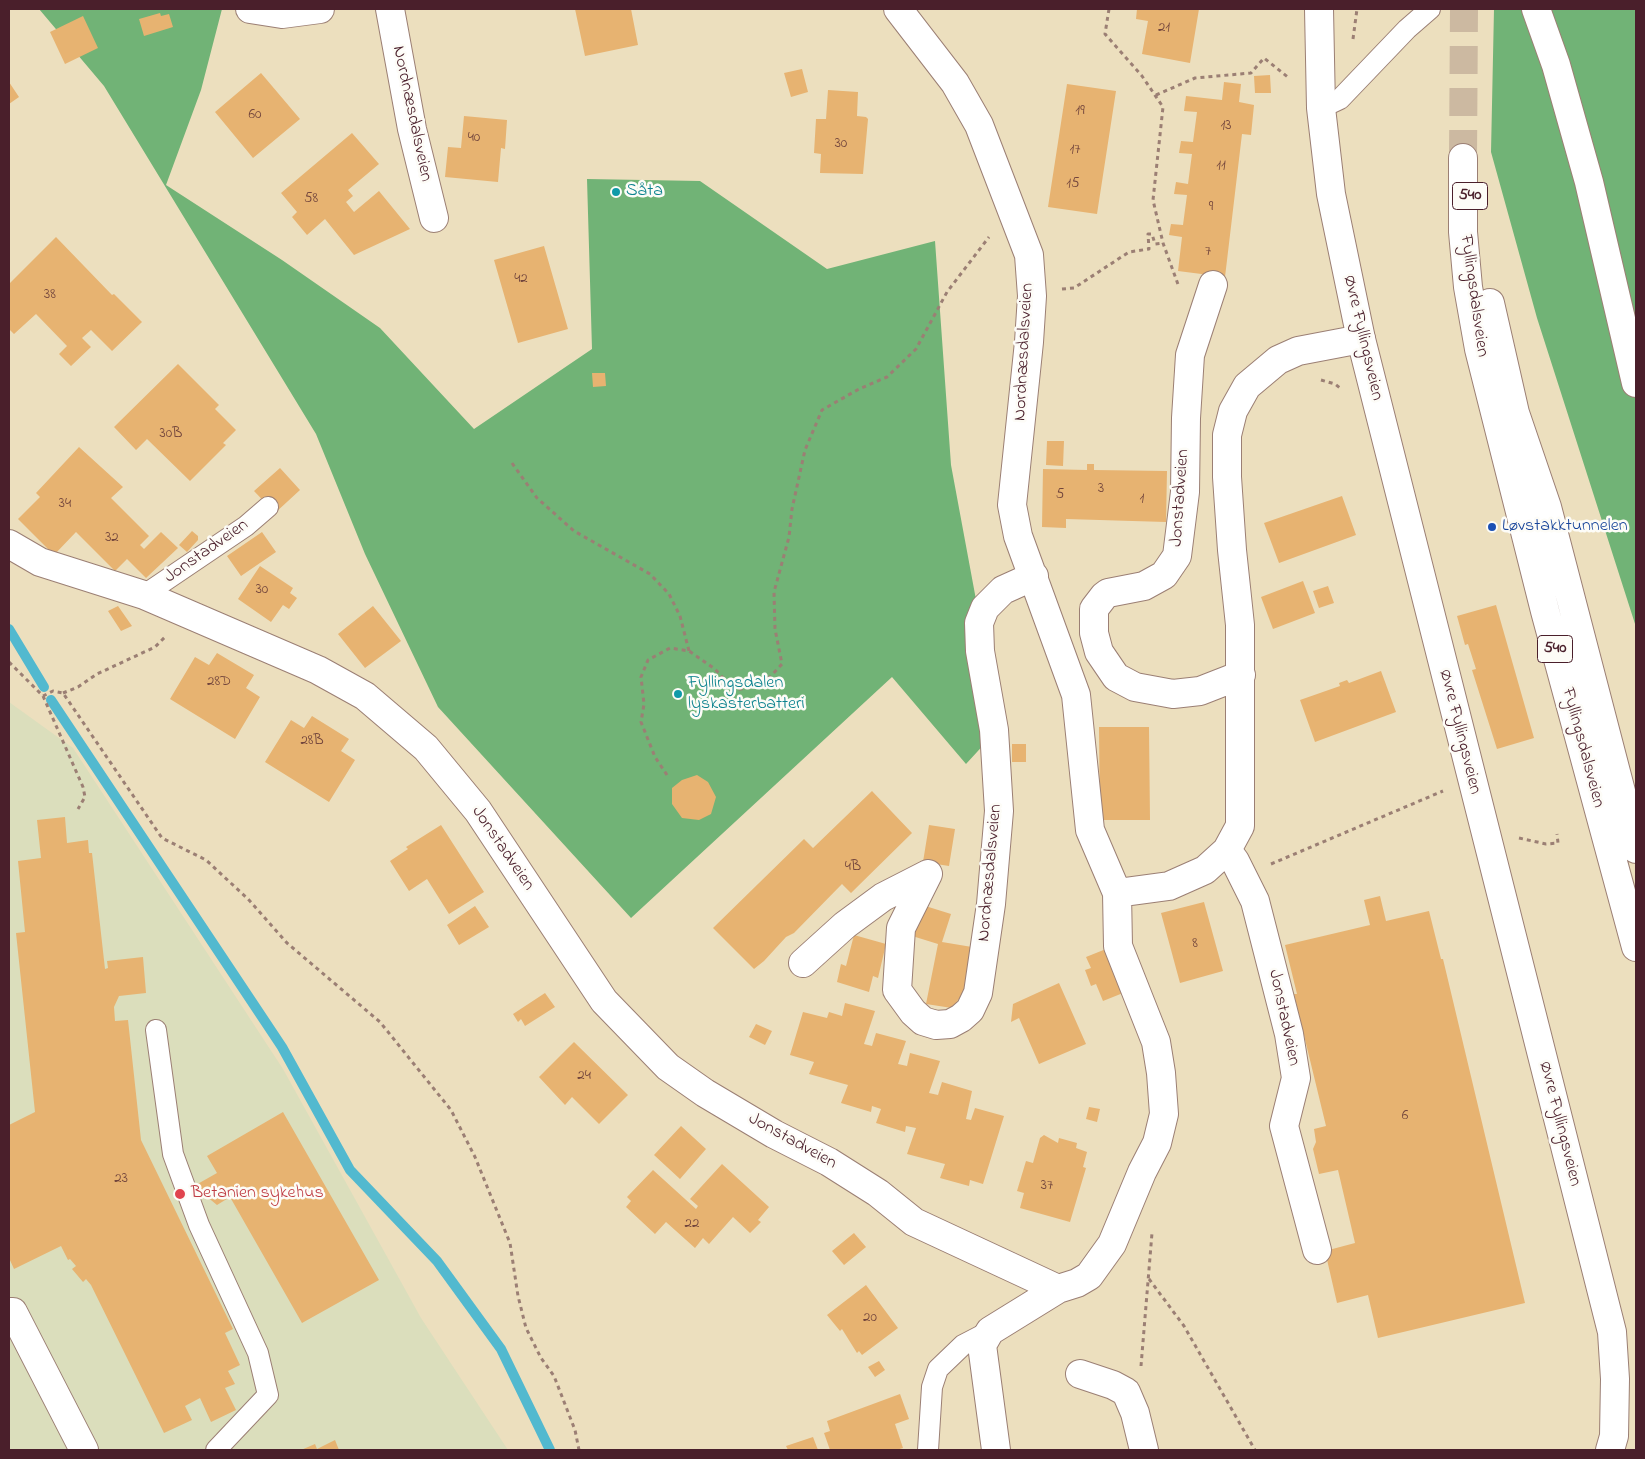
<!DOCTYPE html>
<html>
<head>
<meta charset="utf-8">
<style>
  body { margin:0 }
  #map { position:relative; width:1645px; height:1459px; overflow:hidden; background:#ecdfbe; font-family:"Indie Flower",sans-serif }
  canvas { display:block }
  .frame { position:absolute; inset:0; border:10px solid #4a1f2b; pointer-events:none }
</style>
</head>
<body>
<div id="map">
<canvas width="1645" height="1459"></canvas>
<div class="frame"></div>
</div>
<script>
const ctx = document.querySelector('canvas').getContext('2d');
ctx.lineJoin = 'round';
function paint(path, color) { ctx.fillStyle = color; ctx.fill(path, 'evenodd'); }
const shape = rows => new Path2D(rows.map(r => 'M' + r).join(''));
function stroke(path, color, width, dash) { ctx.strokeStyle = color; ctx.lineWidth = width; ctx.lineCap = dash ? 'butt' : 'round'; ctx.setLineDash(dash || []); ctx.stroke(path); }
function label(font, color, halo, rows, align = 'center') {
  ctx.font = font + ' "Indie Flower",sans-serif'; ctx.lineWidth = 5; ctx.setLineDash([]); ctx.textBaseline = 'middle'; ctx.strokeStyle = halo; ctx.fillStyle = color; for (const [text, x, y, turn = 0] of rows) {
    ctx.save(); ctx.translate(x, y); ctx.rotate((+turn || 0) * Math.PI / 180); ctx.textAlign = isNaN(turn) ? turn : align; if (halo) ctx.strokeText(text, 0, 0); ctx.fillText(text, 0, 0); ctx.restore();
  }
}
paint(shape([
  [9,702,73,748,283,1069,421,1318,508,1450,9,1450]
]), '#dbdebc');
paint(shape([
  [39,9,222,9,201,90,166,185,282,260,380,328,474,429,592,349,587,179,700,181,827,269,935,241,951,465,987,659,988,740,966,764,892,677,631,918,438,707,365,554,316,434,104,86],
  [1494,9,1636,9,1636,627,1537,318,1491,152]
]), '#71b376');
stroke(shape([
  [9,629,44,687],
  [51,700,282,1047,350,1170,437,1261,501,1349,550,1450]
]), '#52b9cf', 10);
paint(shape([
  [575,9,631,9,638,45,585,56],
  [1137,9,1199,9,1190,63,1142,54,1148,21,1136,19],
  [160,13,161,16,169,14,173,27,144,36,139,19],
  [83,16,98,48,65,64,50,32],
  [802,69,808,92,791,97,784,73],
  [261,73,300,119,253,158,215,112],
  [1270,75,1271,93,1255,93,1254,76],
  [9,82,19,97,9,104],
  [1224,82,1241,84,1239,102,1254,105,1251,135,1242,134,1225,277,1178,271,1182,237,1169,235,1171,224,1183,225,1187,195,1174,194,1176,182,1188,184,1192,154,1179,153,1181,141,1193,142,1197,112,1184,111,1186,96,1222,100],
  [1067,84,1116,91,1097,214,1048,207],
  [828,90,858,92,857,116,866,117,868,119,863,174,820,173,821,154,814,153,816,119,826,119],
  [464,116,507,120,505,149,501,148,498,182,445,177,448,147,461,148],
  [352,133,379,164,348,190,353,196,346,202,354,212,379,191,410,229,354,255,325,219,307,235,292,217,297,212,281,193],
  [56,237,112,295,114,294,142,322,112,351,91,330,82,338,91,347,71,366,59,354,67,346,36,314,14,334,9,329,9,284],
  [544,246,568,329,518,343,494,260],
  [178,364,219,405,215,409,236,430,223,443,226,445,190,481,147,439,136,450,114,427],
  [592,373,605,373,606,386,593,387],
  [1047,441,1064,441,1063,466,1046,465],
  [79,447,123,487,111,498,149,536,140,545,144,549,161,532,178,548,146,578,127,559,115,571,76,532,54,555,18,519,40,497,36,493],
  [1087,464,1094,464,1094,470,1167,471,1166,522,1066,519,1066,528,1042,527,1043,469,1087,470],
  [280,468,300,490,275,513,254,491],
  [1342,496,1356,535,1279,563,1264,523],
  [192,531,198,536,198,540,187,552,179,545],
  [262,532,276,552,241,576,227,556],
  [260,566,293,588,290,593,297,598,289,609,283,605,271,622,238,599],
  [1303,581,1315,613,1273,629,1261,597],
  [1328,586,1334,603,1319,608,1313,591],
  [1496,605,1534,738,1497,749,1472,670,1476,669,1468,644,1465,645,1457,616],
  [118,606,132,626,121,631,108,611],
  [373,606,401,641,365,668,338,634],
  [217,653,254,675,246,688,260,697,235,739,170,699,195,657,209,665],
  [1381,671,1396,712,1315,742,1300,700,1340,686,1339,683,1347,680,1349,683],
  [312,716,349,739,341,751,355,760,329,802,265,762,291,720,304,728],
  [1099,727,1149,727,1150,820,1100,820],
  [1012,744,1026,744,1026,762,1012,762],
  [697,775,708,782,716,797,711,814,699,820,682,818,672,804,672,788,682,780],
  [872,791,912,833,851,893,842,884,794,933,786,937,764,961,754,969,713,928,804,839,813,848],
  [65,817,67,843,88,840,89,853,92,853,105,969,108,968,107,961,143,957,146,993,119,996,114,1007,115,1021,128,1020,141,1140,233,1329,225,1333,240,1365,228,1371,235,1384,225,1388,236,1410,211,1422,200,1398,185,1406,192,1420,164,1433,91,1285,86,1279,83,1282,72,1269,76,1266,70,1259,68,1260,61,1246,14,1269,9,1258,9,1125,35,1112,16,933,25,932,18,861,41,858,37,820],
  [441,825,484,892,449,914,427,879,409,891,390,861,408,849,406,847],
  [929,825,955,829,949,866,923,862],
  [1380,896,1386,921,1429,911,1441,959,1443,959,1525,1303,1378,1338,1368,1295,1337,1303,1325,1251,1355,1243,1338,1170,1319,1174,1313,1149,1316,1142,1314,1129,1326,1126,1294,994,1297,994,1285,945,1370,925,1364,900],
  [1204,902,1223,971,1180,983,1161,913],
  [919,904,951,914,942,942,972,947,965,991,952,1008,926,1004,938,944,909,935],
  [475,906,489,927,459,945,447,925],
  [854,935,886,944,878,978,873,976,869,992,837,982,841,964,846,966],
  [1111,947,1128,991,1103,1001,1096,984,1091,986,1085,970,1091,968,1086,957],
  [1059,983,1086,1044,1039,1064,1019,1018,1011,1022,1013,1004],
  [545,993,555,1007,525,1026,521,1019,518,1022,513,1014],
  [845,1003,875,1011,864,1044,872,1046,876,1033,906,1041,898,1064,907,1066,910,1053,940,1061,929,1093,938,1095,942,1082,972,1091,966,1119,971,1120,975,1108,1004,1116,983,1184,970,1180,969,1186,940,1178,945,1164,907,1154,916,1128,906,1126,905,1132,876,1123,881,1109,872,1106,871,1112,841,1103,848,1085,809,1074,814,1062,790,1055,803,1012,827,1018,829,1012,842,1016],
  [756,1024,772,1031,765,1045,749,1037],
  [574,1042,628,1095,599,1124,572,1097,565,1105,539,1077],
  [1089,1107,1100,1109,1097,1122,1086,1119],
  [283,1112,379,1280,302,1323,230,1197,217,1205,194,1186,217,1173,207,1156],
  [681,1126,706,1149,680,1179,654,1155],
  [1044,1135,1058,1143,1059,1138,1077,1143,1076,1148,1087,1152,1083,1167,1086,1168,1070,1222,1020,1208,1024,1193,1017,1191,1026,1161,1033,1163,1040,1138],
  [722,1164,769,1207,758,1220,761,1222,750,1233,733,1217,709,1244,703,1238,695,1248,666,1222,655,1234,626,1207,631,1201,627,1197,653,1170,696,1209,698,1206,690,1199],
  [854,1233,866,1247,844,1265,832,1251],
  [866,1285,898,1328,862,1355,859,1351,857,1353,842,1329,840,1331,827,1315],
  [879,1361,885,1370,875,1377,868,1367],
  [900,1394,909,1419,895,1424,903,1448,896,1450,830,1450,824,1433,830,1431,827,1421],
  [813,1437,818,1450,788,1450,786,1446],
  [335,1440,339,1450,301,1450,315,1444,317,1449]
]), '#e7b371');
stroke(shape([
  [1463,158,1464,9]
]), '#ccb9a1', 28, [28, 14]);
const service = shape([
  [1321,108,1340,99,1407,29,1430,9],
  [144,595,246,526,268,507],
  [156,1030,173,1154,199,1225,258,1353,268,1395,216,1450],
  [928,1450,932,1387,938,1369,963,1345,990,1331]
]);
const minor = shape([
  [250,9,282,14,320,9],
  [390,9,412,129,434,218],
  [1213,285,1190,355,1186,418,1185,492,1177,556,1164,575,1144,586,1108,593,1104,596,1094,609,1094,633,1099,652,1116,677,1135,687,1173,694,1200,691,1241,675],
  [9,544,40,562,144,595,318,670,365,696,426,748,478,811,604,1001,668,1067,705,1093,774,1134,829,1162,878,1193,914,1222,1058,1289,1077,1283,1089,1276,1112,1244,1142,1172,1157,1143,1164,1114,1161,1073,1156,1042,1118,946,1117,893,1090,830,1076,695,1018,536,1012,505,1029,342,1032,296,1029,255,979,125,955,83,898,9],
  [1227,850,1235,861,1255,901,1289,1034,1296,1078,1284,1126,1317,1250],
  [928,874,901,928,897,990,913,1012,923,1021,936,1025,950,1024,961,1018,970,1010,978,993,991,904,999,811,994,730,980,651,979,623,985,608,1003,590,1034,576],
  [1117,893,1169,886,1205,870,1227,850,1240,826,1240,625,1232,550,1227,477,1227,435,1233,411,1247,386,1278,360,1298,351,1361,339],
  [803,963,845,925,883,897,928,874],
  [9,1312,13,1312,84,1450],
  [1080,1374,1113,1385,1126,1392,1135,1413,1144,1450],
  [996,1450,982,1345,990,1331,1058,1289]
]);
const secondary = shape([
  [1319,9,1321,108,1331,194,1361,339,1612,1332,1615,1379,1614,1436,1610,1450],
  [1536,9,1556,65,1589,182,1636,383]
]);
const primary = shape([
  [1463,158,1463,232,1468,287,1479,349,1545,611,1636,947],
  [1490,303,1515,413,1547,507,1636,849]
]);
stroke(service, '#9b7f74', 22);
stroke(minor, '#9b7f74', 30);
stroke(secondary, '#9b7f74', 30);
stroke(primary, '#9b7f74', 30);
stroke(shape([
  [1109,9,1105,34,1142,76,1163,107,1153,200,1163,243,1179,287],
  [1353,39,1357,9],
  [1156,95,1195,78,1251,73,1264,58,1289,78],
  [1062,289,1074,288,1129,252,1149,249,1148,234,1152,234,1155,244,1163,243],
  [1321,380,1335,384,1340,388],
  [512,463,537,498,574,531,650,574,669,594,680,616,689,651],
  [9,662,43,696,53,691,63,693,162,838,206,860,248,899,287,943,380,1022,451,1110,475,1157,510,1243,518,1296,526,1328,541,1358,554,1376,575,1430,579,1450],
  [63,693,78,687,97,674,155,647,165,637],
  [43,696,83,787,85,797,78,809],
  [667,775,655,757,641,722,644,704,641,677,648,660,670,648,689,651,715,669,734,690,754,687,770,677,782,664,775,629,774,592,789,537,792,509,805,450,822,410,859,389,887,377,916,349,947,292,989,237],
  [1519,838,1546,844,1558,843,1557,834],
  [1271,864,1443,791],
  [1149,1279,1184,1326,1255,1450],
  [1141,1366,1152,1233]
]), '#9b7f74', 3, [4, 4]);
stroke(service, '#fff', 20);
stroke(minor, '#fff', 28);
stroke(secondary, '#fff', 28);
stroke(primary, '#fff', 28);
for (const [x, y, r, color] of [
  [616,192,5,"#0f9aa8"],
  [1492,527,5,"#1a4fb4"],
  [678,694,5,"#0f9aa8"],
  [180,1194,6,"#e0444e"]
]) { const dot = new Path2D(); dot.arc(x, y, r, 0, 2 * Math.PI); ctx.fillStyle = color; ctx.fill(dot); stroke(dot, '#fdfcf7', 2); }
label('15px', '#71443c', null, [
  ["21",1164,29],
  ["19",1080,112],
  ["60",255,116],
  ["13",1226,127],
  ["40",474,139],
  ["30",841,145],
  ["17",1075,151],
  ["11",1221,167],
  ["15",1073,185],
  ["58",311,200],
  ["9",1211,208],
  ["7",1208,253],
  ["42",521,280],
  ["38",50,296],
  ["30B",171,435],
  ["3",1101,490],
  ["5",1060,496],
  ["1",1142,500],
  ["34",65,505],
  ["32",112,539],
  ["30",262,591],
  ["28D",219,683],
  ["28B",312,742],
  ["4B",853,868],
  ["8",1195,945],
  ["24",584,1077],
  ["6",1405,1117],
  ["23",121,1180],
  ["37",1047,1187],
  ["22",692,1225],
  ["20",870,1319]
]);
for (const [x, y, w] of [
  [1470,196,35],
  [1555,649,35]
]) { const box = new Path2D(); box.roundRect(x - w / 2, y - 13.5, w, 27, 4); ctx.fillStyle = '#fdfcf7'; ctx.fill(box); stroke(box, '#4a1f2b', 1); }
label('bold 16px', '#4a1f2b', null, [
  ["540",1470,196],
  ["540",1555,649]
]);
label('18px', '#4a1f2b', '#fdfcf7', [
  ["Nordnæsdalsveien",411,114,78],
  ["Fyllingsdalsveien",1473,296,82],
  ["Øvre Fyllingsveien",1362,338,77],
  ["Nordnæsdalsveien",1025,352,-87],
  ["Jonstadveien",1181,498,-86],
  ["Jonstadveien",207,552,-35],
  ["Øvre Fyllingsveien",1459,732,76],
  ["Fyllingsdalsveien",1582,748,75],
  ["Jonstadveien",502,849,56],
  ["Nordnæsdalsveien",991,873,-85],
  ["Jonstadveien",1283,1018,78],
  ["Øvre Fyllingsveien",1559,1124,76],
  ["Jonstadveien",792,1142,29]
]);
label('18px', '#0d838f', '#fdfcf7', [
  ["Såta",626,192],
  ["Fyllingsdalen",688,684],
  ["lyskasterbatteri",688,705]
], 'left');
label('18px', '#164399', '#fdfcf7', [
  ["Løvstakktunnelen",1502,527]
], 'left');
label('18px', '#be3a42', '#fdfcf7', [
  ["Betanien sykehus",191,1194]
], 'left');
</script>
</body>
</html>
